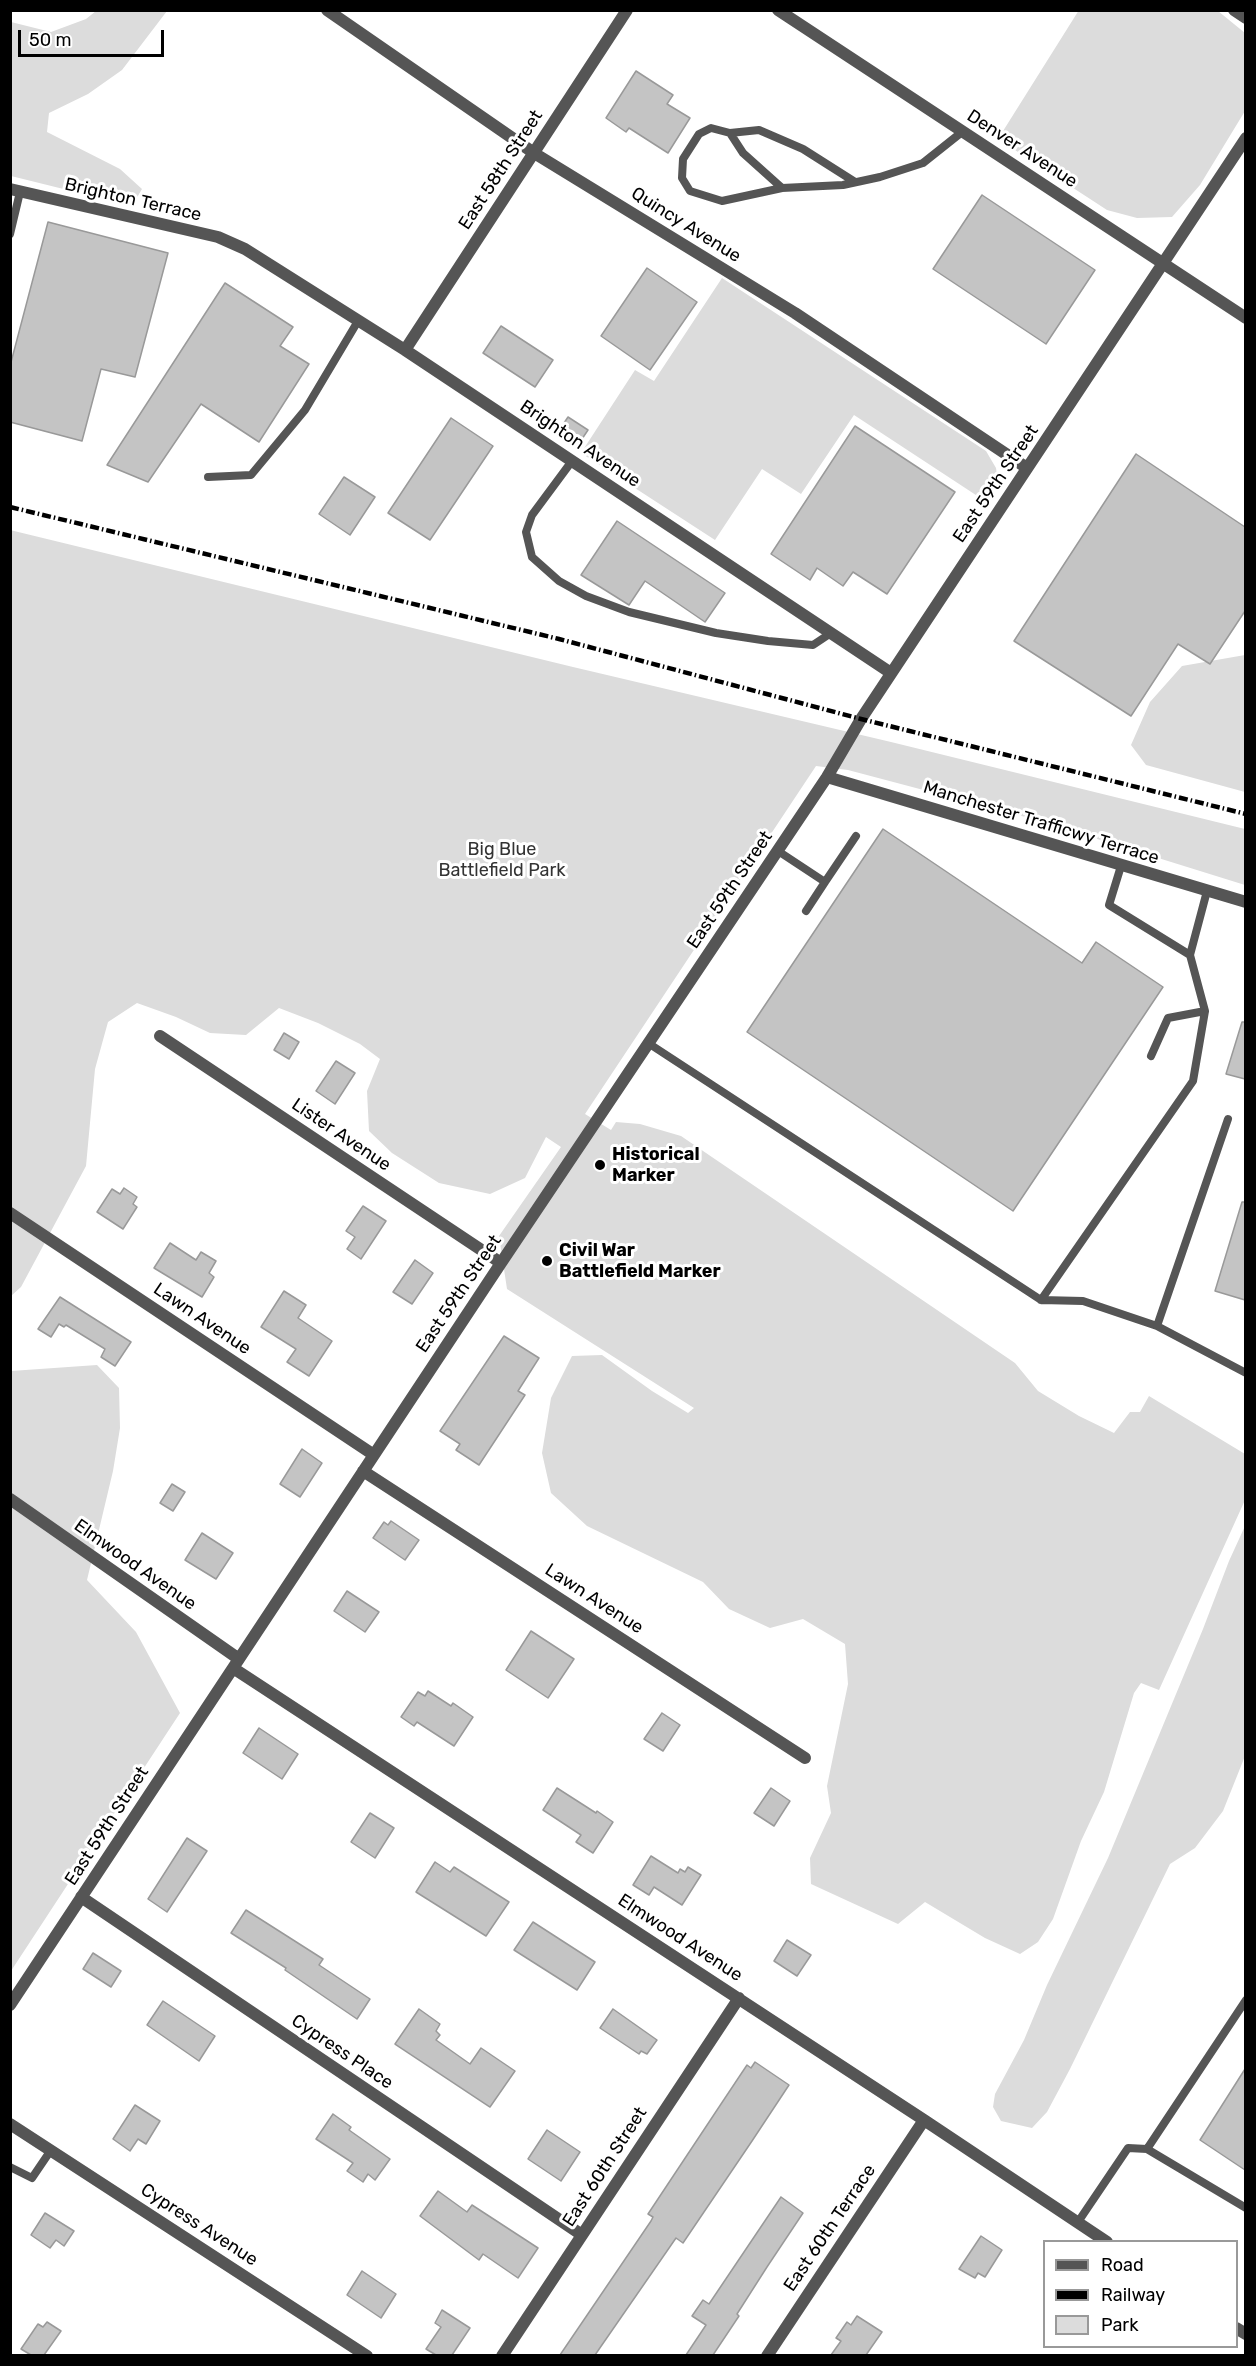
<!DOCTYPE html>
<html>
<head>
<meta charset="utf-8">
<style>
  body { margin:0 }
  #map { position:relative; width:1256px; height:2366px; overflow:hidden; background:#fff; font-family:Rubik,sans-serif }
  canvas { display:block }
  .frame { position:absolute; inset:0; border:12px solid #000; pointer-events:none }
  .legend { position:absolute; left:1043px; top:2240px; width:195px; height:108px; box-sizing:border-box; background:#fff; border:2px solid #999; margin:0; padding:8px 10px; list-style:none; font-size:18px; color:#000 }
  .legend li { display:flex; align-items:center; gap:12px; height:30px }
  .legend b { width:30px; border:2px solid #999 }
  .scale { position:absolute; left:18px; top:30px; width:146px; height:27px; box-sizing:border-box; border:3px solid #000; border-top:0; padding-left:8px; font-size:18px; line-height:21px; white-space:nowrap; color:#000; -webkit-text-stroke:4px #fff; paint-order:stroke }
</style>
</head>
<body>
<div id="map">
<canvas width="1256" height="2366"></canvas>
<div class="frame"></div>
<ul class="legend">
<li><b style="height:8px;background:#555"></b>Road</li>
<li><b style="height:8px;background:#000"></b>Railway</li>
<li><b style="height:16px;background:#dcdcdc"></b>Park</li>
</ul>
<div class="scale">50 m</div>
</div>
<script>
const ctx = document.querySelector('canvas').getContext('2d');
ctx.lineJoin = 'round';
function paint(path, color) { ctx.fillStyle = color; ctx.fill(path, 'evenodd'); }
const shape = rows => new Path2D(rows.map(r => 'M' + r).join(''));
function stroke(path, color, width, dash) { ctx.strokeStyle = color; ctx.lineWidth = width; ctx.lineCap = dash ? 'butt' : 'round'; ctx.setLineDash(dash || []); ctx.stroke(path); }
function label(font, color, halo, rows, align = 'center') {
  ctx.font = font + ' Rubik,sans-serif'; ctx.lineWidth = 6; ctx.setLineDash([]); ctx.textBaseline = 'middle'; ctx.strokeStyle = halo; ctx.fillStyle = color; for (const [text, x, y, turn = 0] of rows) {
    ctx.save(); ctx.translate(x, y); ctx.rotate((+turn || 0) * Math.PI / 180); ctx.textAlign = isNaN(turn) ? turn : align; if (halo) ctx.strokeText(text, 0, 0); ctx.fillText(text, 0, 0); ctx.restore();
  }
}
paint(shape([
  [1079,10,1218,11,1245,33,1245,111,1200,185,1172,217,1137,218,1107,210,998,139],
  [96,11,167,11,122,70,88,94,49,113,47,132,120,169,142,189,132,206,11,176,11,22,51,32,86,19],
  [722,278,986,451,996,468,998,481,985,501,854,415,801,494,762,469,715,540,581,453,635,370,654,381],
  [10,530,573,667,891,742,1245,829,1245,885,1033,819,848,770,816,766,585,1114,611,1130,616,1122,640,1124,681,1136,1015,1363,1038,1391,1079,1416,1114,1433,1130,1412,1140,1412,1149,1396,1245,1454,1245,1500,1159,1690,1141,1683,1134,1693,1104,1792,1081,1841,1053,1919,1038,1942,1020,1954,985,1938,925,1902,898,1924,811,1884,810,1858,831,1813,827,1786,848,1684,845,1644,803,1619,770,1628,729,1609,703,1582,587,1526,551,1493,542,1453,551,1398,572,1356,602,1355,652,1391,688,1413,694,1408,507,1289,499,1236,561,1147,546,1137,525,1178,490,1194,439,1183,392,1153,369,1131,367,1091,380,1059,360,1044,318,1023,279,1008,246,1035,210,1033,176,1017,137,1003,108,1022,95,1069,86,1166,21,1287,11,1296],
  [1245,655,1245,792,1146,765,1131,745,1150,702,1182,666],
  [97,1365,119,1388,120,1428,113,1471,87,1580,136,1632,180,1713,11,1971,11,1371],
  [1245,1526,1245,1756,1223,1811,1195,1848,1170,1864,1070,2069,1047,2112,1032,2128,1001,2121,993,2107,995,2094,1024,2040,1047,1985,1108,1858,1203,1629,1229,1561]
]), '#dcdcdc');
const building = shape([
  [636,71,673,95,667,104,690,118,668,153,629,128,626,132,606,118,636,71],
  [982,195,1095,270,1046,344,933,269,982,195],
  [48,222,168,253,135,377,101,369,82,441,10,422,10,366,48,222],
  [647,268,697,302,650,370,601,336,647,268],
  [225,283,293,327,280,346,309,364,259,442,201,404,148,482,107,465,225,283],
  [501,326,553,360,535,387,483,353,501,326],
  [568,417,588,430,578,445,558,432,568,417],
  [451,418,493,446,430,540,388,513,451,418],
  [855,426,955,492,887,594,853,572,843,586,817,568,810,580,771,554,855,426],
  [1136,454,1245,527,1245,611,1210,664,1178,644,1131,716,1014,641,1136,454],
  [344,477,375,497,350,535,319,514,344,477],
  [617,521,725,593,705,622,645,581,629,605,581,575,617,521],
  [883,829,1082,963,1096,942,1163,987,1013,1211,747,1032,883,829],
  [1242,1022,1245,1022,1245,1079,1226,1074,1242,1022],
  [284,1033,299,1042,289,1059,274,1050,284,1033],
  [336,1061,355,1073,335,1104,316,1091,336,1061],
  [124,1188,137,1197,133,1204,137,1207,123,1229,97,1212,112,1189,120,1194,124,1188],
  [1242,1202,1245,1202,1245,1300,1215,1291,1242,1202],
  [363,1206,386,1221,361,1259,347,1249,355,1237,346,1231,363,1206],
  [170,1243,196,1260,201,1252,216,1261,209,1273,214,1277,202,1297,154,1268,170,1243],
  [415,1260,433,1273,412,1304,393,1292,415,1260],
  [284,1291,306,1305,298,1318,332,1341,309,1376,287,1362,296,1349,261,1327,284,1291],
  [60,1297,131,1342,115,1366,101,1357,105,1349,66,1325,64,1327,59,1324,51,1337,38,1329,60,1297],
  [504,1336,539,1358,518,1391,525,1395,479,1465,456,1450,460,1444,440,1431,504,1336],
  [302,1449,322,1463,300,1497,280,1484,302,1449],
  [172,1484,185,1492,173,1511,160,1503,172,1484],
  [391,1521,419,1540,405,1560,373,1538,384,1522,388,1525,391,1521],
  [202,1533,233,1553,216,1579,185,1560,202,1533],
  [347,1591,379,1612,365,1632,334,1611,347,1591],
  [531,1631,574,1659,548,1698,506,1670,531,1631],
  [428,1691,451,1706,453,1703,473,1717,454,1746,417,1722,414,1726,401,1717,418,1692,425,1696,428,1691],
  [662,1713,680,1725,663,1751,644,1739,662,1713],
  [259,1728,298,1754,282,1779,243,1753,259,1728],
  [557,1788,596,1813,597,1811,613,1822,593,1853,576,1842,581,1835,543,1810,557,1788],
  [771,1788,790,1801,774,1826,754,1813,771,1788],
  [370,1813,394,1828,375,1858,351,1842,370,1813],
  [187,1838,207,1851,167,1912,148,1899,187,1838],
  [651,1856,678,1873,680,1869,685,1872,688,1867,701,1875,682,1905,654,1887,649,1895,633,1885,651,1856],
  [435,1862,450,1872,454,1867,509,1902,486,1936,416,1892,435,1862],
  [246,1910,323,1959,319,1965,370,1999,357,2019,285,1970,286,1968,231,1933,246,1910],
  [533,1922,595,1962,577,1990,514,1950,533,1922],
  [787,1940,811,1955,797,1976,774,1961,787,1940],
  [93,1953,121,1971,111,1987,83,1969,93,1953],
  [163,2001,215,2036,199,2061,147,2025,163,2001],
  [419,2009,440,2024,436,2031,440,2035,436,2040,470,2064,481,2048,515,2071,490,2107,395,2044,419,2009],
  [613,2009,657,2040,647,2054,641,2051,639,2054,600,2028,613,2009],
  [755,2062,789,2085,752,2141,683,2243,676,2238,595,2355,560,2355,651,2221,653,2217,648,2214,723,2101,747,2065,751,2068,755,2062],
  [1245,2069,1245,2170,1200,2140,1245,2069],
  [135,2105,160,2121,146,2144,138,2139,130,2151,113,2139,135,2105],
  [333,2114,351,2127,349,2130,390,2159,375,2180,368,2174,363,2182,347,2171,353,2163,316,2139,333,2114],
  [547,2130,580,2152,561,2181,528,2159,547,2130],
  [438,2191,467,2212,472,2205,538,2248,518,2278,483,2254,479,2260,420,2216,438,2191],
  [781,2197,803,2213,767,2267,737,2314,739,2316,713,2355,686,2355,706,2325,692,2316,703,2300,709,2304,781,2197],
  [45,2213,74,2231,64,2246,56,2240,50,2248,31,2235,45,2213],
  [981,2236,1002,2250,985,2277,978,2273,975,2278,959,2269,981,2236],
  [362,2271,396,2294,381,2318,347,2295,362,2271],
  [442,2310,470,2328,452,2355,436,2355,426,2349,441,2327,435,2323,442,2310],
  [857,2316,882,2332,866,2355,831,2355,841,2341,836,2338,847,2322,851,2325,857,2316],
  [47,2322,61,2331,44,2355,31,2355,21,2349,38,2324,43,2327,47,2322]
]);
paint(building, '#c4c4c4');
stroke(building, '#999', 1.5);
stroke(shape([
  [730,133,759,130,803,149,855,182],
  [782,188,722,201,690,191,682,178,683,159,699,134,711,128,730,133,743,153,782,188,843,185,880,177,923,163,962,132],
  [10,234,20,192],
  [572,461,532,515,526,532,532,557,559,581,586,596,629,612,716,633,768,641,813,645,831,633],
  [208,477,251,475,305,410,358,321],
  [778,851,825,882,806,911],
  [1121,866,1109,905,1190,955],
  [825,882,856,836],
  [648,1043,1041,1300,1193,1081,1205,1011,1190,955,1207,891],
  [1151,1056,1168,1018,1205,1011],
  [1228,1119,1157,1326,1246,1373],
  [1041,1300,1083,1301,1157,1326],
  [1246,2000,1147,2149,1246,2208],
  [10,2167,32,2178,51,2150],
  [1078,2222,1128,2148,1147,2149]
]), '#555', 8);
stroke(shape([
  [327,10,534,153,795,313,1027,468],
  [778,10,1246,318],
  [1234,10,1246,18],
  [10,189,218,237,245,249,405,350,891,673],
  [405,350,627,10],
  [827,777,1246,902],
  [160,1036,501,1263],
  [10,1213,374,1455],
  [363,1471,805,1758],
  [10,1499,239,1659],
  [233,1668,924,2120,1107,2242],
  [81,1897,582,2235],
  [10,2005,501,1263,827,777,861,719,1246,138],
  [10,2124,367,2356],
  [1236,2328,1246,2334],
  [502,2356,739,1998],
  [767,2356,924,2120]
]), '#555', 12);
stroke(shape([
  [10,507,559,639,861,719,1246,814]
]), '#000', 4.5, [9, 3, 1.5, 3]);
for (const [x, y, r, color] of [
  [600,1165,6,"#000"],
  [547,1261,6,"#000"]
]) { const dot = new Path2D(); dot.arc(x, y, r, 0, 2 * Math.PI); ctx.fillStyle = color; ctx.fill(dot); stroke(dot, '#fff', 2); }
label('18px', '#000', '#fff', [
  ["Denver Avenue",1022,149,33],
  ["East 58th Street",501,170,-57],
  ["Brighton Terrace",133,200,13],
  ["Quincy Avenue",686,225,32],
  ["Brighton Avenue",580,444,34],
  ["East 59th Street",996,484,-56],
  ["Manchester Trafficwy Terrace",1041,823,17],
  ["East 59th Street",730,890,-56],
  ["Lister Avenue",341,1135,34],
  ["East 59th Street",459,1294,-56],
  ["Lawn Avenue",202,1319,34],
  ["Elmwood Avenue",135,1565,35],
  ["Lawn Avenue",594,1599,33],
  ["East 59th Street",107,1826,-57],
  ["Elmwood Avenue",680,1938,33],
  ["Cypress Place",342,2052,34],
  ["East 60th Street",605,2167,-57],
  ["Cypress Avenue",199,2225,33],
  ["East 60th Terrace",830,2228,-56]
]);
label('18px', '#333', '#fff', [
  ["Big Blue",502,850],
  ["Battlefield Park",502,871]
]);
label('bold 18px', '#000', '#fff', [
  ["Historical",612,1155],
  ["Marker",612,1176],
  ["Civil War",559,1251],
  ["Battlefield Marker",559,1272]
], 'left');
</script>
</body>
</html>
